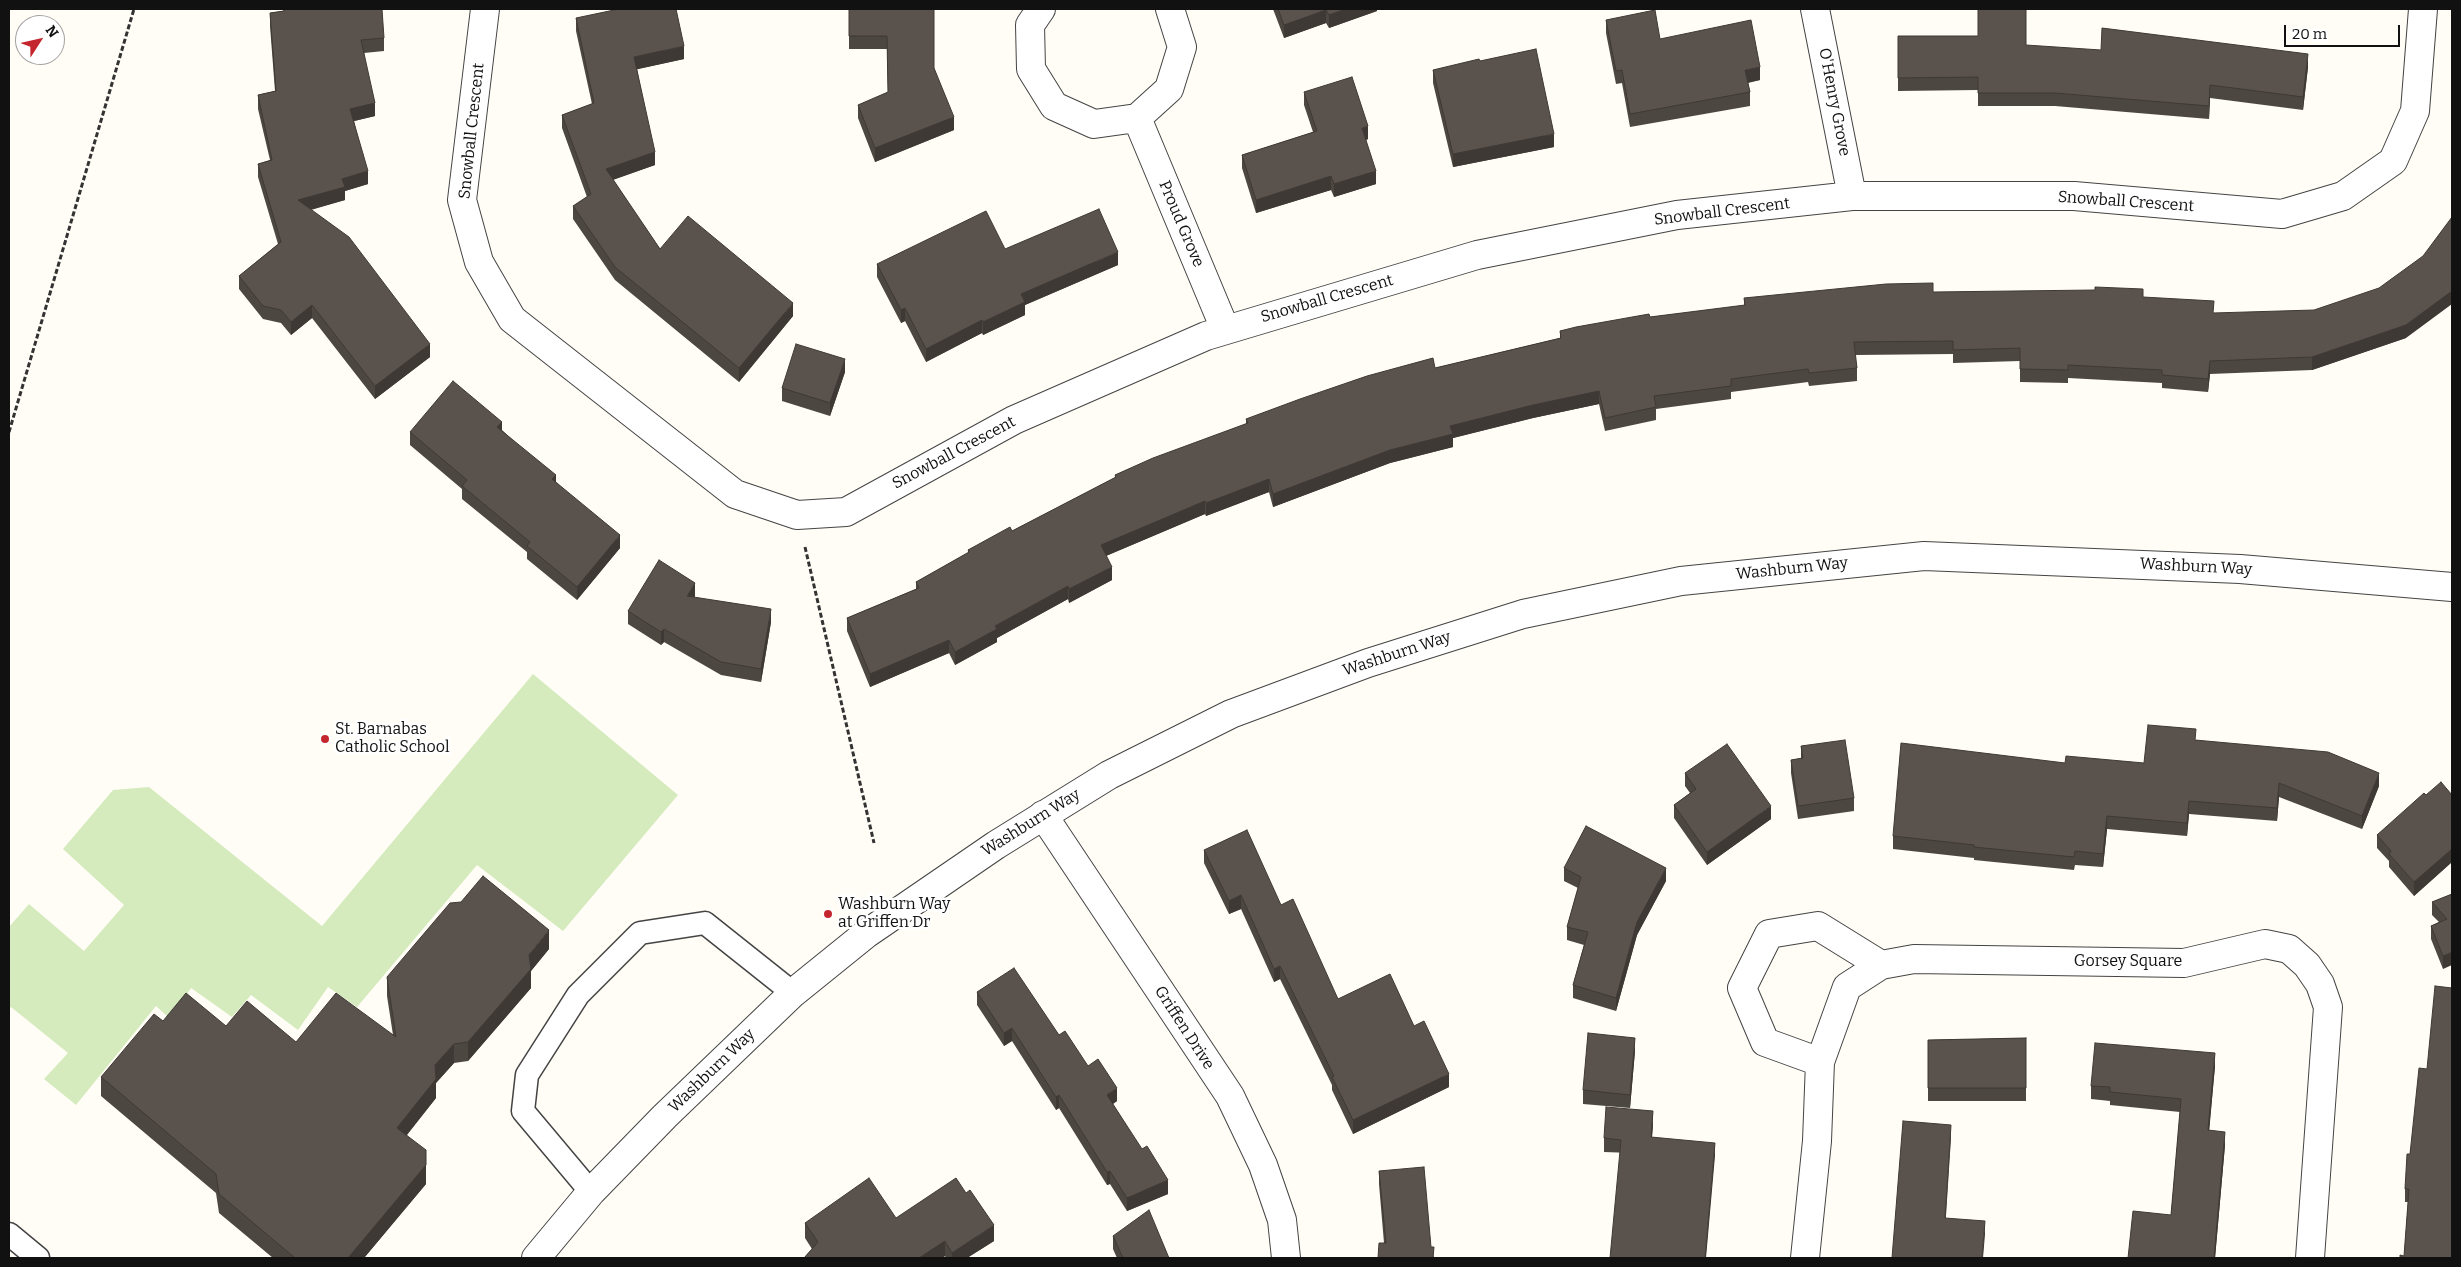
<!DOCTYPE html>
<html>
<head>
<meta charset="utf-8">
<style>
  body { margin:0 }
  #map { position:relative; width:2461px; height:1267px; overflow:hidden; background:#fffdf5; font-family:Bitter,serif }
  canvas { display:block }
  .frame { position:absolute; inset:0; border:10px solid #111; pointer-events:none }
  .north { position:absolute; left:15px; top:15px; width:50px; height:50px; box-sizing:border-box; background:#fff; border:1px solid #a0a0a0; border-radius:50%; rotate:55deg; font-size:14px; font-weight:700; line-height:20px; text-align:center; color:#111 }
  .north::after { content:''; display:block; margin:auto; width:18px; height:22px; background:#c4262e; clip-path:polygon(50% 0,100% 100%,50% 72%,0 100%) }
  .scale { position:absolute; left:2284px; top:25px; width:116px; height:22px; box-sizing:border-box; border:2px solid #111; border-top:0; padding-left:6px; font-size:15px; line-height:18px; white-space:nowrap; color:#111; -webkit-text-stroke:4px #fff; paint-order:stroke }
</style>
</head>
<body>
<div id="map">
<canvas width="2461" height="1267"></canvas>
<div class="frame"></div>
<div class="north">N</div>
<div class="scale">20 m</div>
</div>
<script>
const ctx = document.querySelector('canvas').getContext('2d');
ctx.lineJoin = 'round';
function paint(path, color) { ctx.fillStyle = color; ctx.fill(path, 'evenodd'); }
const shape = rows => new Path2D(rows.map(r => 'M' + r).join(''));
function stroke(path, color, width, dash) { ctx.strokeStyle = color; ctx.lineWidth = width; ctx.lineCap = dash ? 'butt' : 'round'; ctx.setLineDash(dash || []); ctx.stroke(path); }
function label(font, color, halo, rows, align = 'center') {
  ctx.font = font + ' Bitter,serif'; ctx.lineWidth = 5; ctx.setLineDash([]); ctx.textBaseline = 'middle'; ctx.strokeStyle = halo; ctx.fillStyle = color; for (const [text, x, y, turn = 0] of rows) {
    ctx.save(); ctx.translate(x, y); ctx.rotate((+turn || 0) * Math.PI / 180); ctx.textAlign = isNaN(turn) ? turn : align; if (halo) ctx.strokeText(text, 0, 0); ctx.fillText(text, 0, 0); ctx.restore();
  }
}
paint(shape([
  [533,674,678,795,563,931,477,865,357,1007,328,987,298,1030,251,995,232,1017,191,988,170,1019,156,1006,76,1105,44,1079,68,1053,11,1007,9,1009,9,927,29,904,84,951,124,905,63,849,113,790,149,787,322,926]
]), '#d5ebbd');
const service = shape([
  [591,1192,523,1111,527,1075,578,995,640,933,705,923,793,993],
  [9,1234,38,1258]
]);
const minor = shape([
  [485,9,462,200,479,262,512,319,735,494,797,515,846,512,1014,420,1206,336,1477,255,1677,215,1852,196,2074,196,2282,214,2343,196,2393,161,2415,111,2423,9],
  [1041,9,1030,25,1031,69,1054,106,1094,124,1137,118,1169,89,1182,47,1170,9],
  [1815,9,1852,196],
  [1137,118,1225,329],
  [1043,815,1230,1096,1263,1165,1282,1220,1286,1258],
  [1820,1062,1765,1042,1742,988,1769,934,1818,926,1881,965],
  [1805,1258,1817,1141,1820,1062,1847,987,1881,965,1914,959,2184,963,2265,944,2289,949,2307,965,2320,984,2328,1007,2310,1258]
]);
const tertiary = shape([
  [536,1258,591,1192,665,1116,793,993,866,934,996,845,1109,775,1231,714,1368,663,1523,614,1681,581,1924,556,2240,569,2452,587]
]);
stroke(service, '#444', 25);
stroke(minor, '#444', 30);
stroke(tertiary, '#444', 30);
stroke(shape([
  [9,432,134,9],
  [805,547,874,843]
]), '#333', 3, [5, 2.5]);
stroke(service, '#fff', 22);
stroke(minor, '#fff', 28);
stroke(tertiary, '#fff', 28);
paint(shape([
  [849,9,934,68,954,130,875,162,858,118,858,105,888,93,887,49,849,49],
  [1273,9,1377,9,1377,11,1329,28,1326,23,1284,38],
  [283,11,384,38,384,51,364,53,375,116,354,121,368,184,345,191,345,200,311,210,430,357,375,399,312,318,291,335,281,323,263,319,239,289,239,276,278,244,258,177,258,164,270,160,258,109,258,95,275,91,270,26,270,13],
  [576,18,684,59,637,69,655,165,613,180,660,249,793,316,739,382,615,280,573,219,573,206,587,197,562,128,562,115,592,104,576,31],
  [1606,20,1760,80,1748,83,1750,92,1750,106,1630,127,1622,83,1616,84,1606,33],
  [1898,36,2308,67,2303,110,2210,98,2209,119,2055,106,1978,106,1978,90,1898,91],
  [1480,61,1554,147,1453,167,1433,83,1433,70],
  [1304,92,1368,139,1366,140,1376,184,1334,197,1331,190,1256,213,1242,168,1242,155,1313,132,1304,105],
  [1005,249,1118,265,1025,305,1025,315,983,335,982,333,926,362,905,321,901,323,877,277,877,264],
  [1933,292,2143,297,2214,313,2406,338,2312,370,2210,374,2208,392,2162,388,2162,383,2068,378,2068,383,2020,382,2020,361,1953,363,1953,354,1855,355,1857,368,1857,381,1809,386,1808,382,1731,392,1731,399,1656,409,1656,420,1605,431,1599,404,1533,418,1453,438,1453,447,1390,463,1273,507,1269,492,1206,516,1205,514,1106,556,1112,580,1069,603,1068,599,997,638,997,642,955,665,949,653,870,687,847,631,847,618,916,589,916,582,968,553,968,550,1012,531,1115,478,1115,475,1246,424,1246,419,1435,368,1560,338,1560,331,1650,317,1744,306,1744,298],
  [845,372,830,416,782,401,782,388],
  [502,430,556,482,620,548,577,600,527,559,527,552,462,499,462,489,410,445,410,432],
  [695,596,694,598,771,622,761,682,721,675,664,642,661,645,628,624,628,611],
  [2196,740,2379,786,2362,829,2279,797,2277,821,2189,814,2187,836,2107,829,2103,867,2075,865,2074,870,1974,860,1974,858,1893,849,1893,836,2065,763,2144,763],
  [1801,746,1854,798,1854,811,1798,819,1791,773,1791,760,1801,758],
  [1685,773,1771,819,1707,865,1674,818,1674,805,1690,793,1685,786],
  [2426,795,2452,795,2452,862,2414,896,2389,867,2389,861,2377,848,2377,835],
  [1204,850,1281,905,1338,999,1414,1026,1449,1087,1353,1134,1332,1090,1332,1085,1280,979,1274,982,1241,909,1229,914,1204,863],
  [1564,868,1666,881,1637,935,1616,1011,1573,998,1573,985,1584,945,1567,940,1567,927,1578,888,1564,881],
  [2452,894,2443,969,2431,939,2431,926,2439,922,2432,915,2432,902],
  [549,949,531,971,531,988,468,1061,454,1063,436,1083,436,1098,407,1135,426,1184,364,1258,273,1258,219,1213,216,1193,101,1096,101,1077,163,1021,226,1026,296,1042,393,1035,387,996,387,977],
  [2452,988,2404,1256,2408,1202,2405,1202,2405,1189,2410,1154,2427,1069],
  [977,992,1059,1035,1088,1066,1117,1101,1113,1104,1168,1194,1127,1211,1110,1184,1107,1185,1059,1108,1056,1110,1012,1041,1004,1046,977,1005],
  [2026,1038,2026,1101,1928,1101,1928,1040],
  [1635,1051,1630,1108,1583,1104,1583,1090],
  [2215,1066,2209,1130,2225,1145,2215,1258,2128,1258,2171,1215,2180,1112,2110,1105,2110,1101,2091,1099,2091,1086],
  [1653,1124,1652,1137,1715,1156,1604,1152,1604,1138],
  [1379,1171,1431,1247,1434,1258,1384,1243,1379,1184],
  [896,1218,994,1241,967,1258,946,1258,945,1256,942,1258,804,1258,812,1249,805,1238,805,1223],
  [1113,1236,1169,1258,1117,1258,1113,1249]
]), '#4d4742');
paint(shape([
  [1346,9,1377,9,1377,11,1329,28,1329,15],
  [1326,10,1326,23,1284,38,1284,25],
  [684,46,684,59,634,70,634,57],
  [2308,54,2308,67,2303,110,2303,97],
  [1760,67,1760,80,1745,83,1745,70],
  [2210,85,2210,98,2209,119,2209,106],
  [375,103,375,116,350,122,350,109],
  [954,117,954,130,875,162,875,148],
  [1368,126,1368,139,1362,141,1362,128],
  [1554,134,1554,147,1453,167,1453,154],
  [655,152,655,165,606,182,606,169],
  [368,171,368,184,345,191,345,200,298,213,298,200,342,179],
  [1376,171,1376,184,1334,197,1334,184],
  [1331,176,1331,190,1256,213,1256,200],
  [1118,252,1118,265,1025,305,1025,315,983,335,983,322,1021,294],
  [2452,291,2452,304,2406,338,2312,370,2312,357],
  [793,303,793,316,739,382,739,368],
  [312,305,312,318,291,335,291,322],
  [905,308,905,321,901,323,901,310],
  [982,320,982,333,926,362,926,349],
  [430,344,430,357,375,399,375,386],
  [845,359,845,372,830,416,830,403],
  [2210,361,2210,374,2208,392,2208,379],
  [1599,391,1599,404,1533,418,1453,438,1453,447,1390,463,1273,507,1273,494,1450,426,1533,405],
  [502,422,502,435,497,427],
  [556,475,556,488,552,479],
  [1269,479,1269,492,1206,516,1206,503],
  [1205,501,1205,514,1101,558,1101,545],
  [620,535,620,548,577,600,577,587],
  [1112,567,1112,580,1069,603,1069,589],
  [695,583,695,596,687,610,687,596],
  [1068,586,1068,599,997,638,997,642,955,665,955,652,995,626],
  [771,609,771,622,761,682,761,669],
  [664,629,664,642,661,645,661,632],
  [949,640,949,653,870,687,870,674],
  [2379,773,2379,786,2362,829,2362,816],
  [2279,783,2279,797,2277,821,2277,808],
  [2189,801,2189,814,2187,836,2187,823],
  [1771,806,1771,819,1707,865,1707,852],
  [2107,816,2107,829,2103,867,2103,854],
  [2452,849,2452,862,2414,896,2414,882],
  [1666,868,1666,881,1637,935,1616,1011,1616,998,1637,922],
  [1241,895,1241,909,1229,914,1229,901],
  [549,930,549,949,531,971,531,988,468,1061,468,1042,529,955],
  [2452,952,2452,965,2443,969,2443,956],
  [1280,966,1280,979,1274,982,1274,969],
  [1012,1028,1012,1041,1004,1046,1004,1033],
  [1635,1038,1635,1051,1630,1108,1630,1095],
  [454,1044,454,1063,436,1083,436,1098,397,1147,397,1128,435,1065],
  [2215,1053,2215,1066,2208,1144,2208,1130],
  [1449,1074,1449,1087,1353,1134,1353,1120],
  [1117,1088,1117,1101,1107,1108,1107,1095],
  [1059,1095,1059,1108,1056,1110,1056,1097],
  [1653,1111,1653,1124,1651,1150,1651,1137],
  [1951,1125,1951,1138,1945,1231,1945,1218],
  [2225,1132,2225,1145,2215,1258,2214,1258],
  [1715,1143,1715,1156,1706,1258,1705,1258],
  [426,1150,426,1184,364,1258,348,1258],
  [1110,1171,1110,1184,1107,1185,1107,1172],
  [1168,1180,1168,1194,1127,1211,1127,1198],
  [1985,1221,1985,1234,1983,1258,1982,1258],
  [994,1225,994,1241,967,1258,952,1258,952,1253],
  [945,1241,945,1256,942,1258,919,1258]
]), '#3f3936');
const building = shape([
  [283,9,382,9,384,38,361,40,375,103,350,109,368,171,342,179,345,187,298,200,349,237,430,344,375,386,312,305,291,322,281,310,263,306,239,276,281,242,258,164,272,160,258,95,276,91,270,13,284,11,283,9],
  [619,9,676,9,684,46,634,57,655,152,606,169,660,249,688,216,793,303,739,368,615,267,573,206,591,194,562,115,594,103,576,18,619,9],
  [849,9,934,9,934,68,954,117,875,148,858,105,888,92,887,36,849,36,849,9],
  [1278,9,1346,9,1329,15,1326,10,1284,25,1278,9],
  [1978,9,2026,9,2026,45,2101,50,2102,28,2308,54,2303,97,2210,85,2209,106,2055,93,1978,93,1978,77,1898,78,1898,36,1978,36,1978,9],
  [1655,10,1660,39,1751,20,1760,67,1745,70,1750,92,1630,114,1622,70,1616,71,1606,20,1655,10],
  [1536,49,1554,134,1453,154,1433,70,1479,59,1480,61,1536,49],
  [1352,77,1368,126,1362,128,1376,171,1334,184,1331,176,1256,200,1242,155,1317,131,1304,92,1352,77],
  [1099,209,1118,252,1021,294,1025,302,983,322,982,320,926,349,905,308,901,310,877,264,986,211,1005,249,1099,209],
  [2452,217,2452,291,2406,325,2312,357,2210,361,2208,379,2162,375,2162,370,2068,365,2068,370,2020,369,2020,348,1953,350,1953,341,1854,342,1857,368,1809,373,1808,369,1731,379,1731,386,1654,396,1656,407,1605,418,1599,391,1533,405,1450,426,1453,434,1390,450,1273,494,1269,479,1206,503,1205,501,1101,545,1112,567,1069,589,1068,586,995,626,997,629,955,652,949,640,870,674,847,618,919,588,916,582,969,552,968,550,1010,527,1012,531,1116,477,1115,475,1153,458,1248,423,1246,419,1300,399,1367,376,1433,358,1435,368,1561,338,1560,331,1576,327,1649,314,1650,317,1745,305,1744,298,1886,284,1933,283,1933,292,2095,290,2095,287,2143,289,2143,297,2214,301,2213,313,2314,310,2379,288,2423,256,2452,217],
  [796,344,845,359,830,403,782,388,796,344],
  [453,381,502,422,497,427,556,475,552,479,620,535,577,587,527,546,530,542,462,486,467,480,410,432,453,381],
  [659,560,695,583,687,596,771,609,761,669,721,662,664,629,661,632,628,611,659,560],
  [2148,725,2196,729,2195,740,2328,752,2379,773,2362,816,2279,783,2277,808,2189,801,2187,823,2107,816,2103,854,2075,851,2074,857,1974,847,1974,845,1893,836,1901,743,2065,763,2066,756,2144,763,2148,725],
  [1845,740,1854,798,1798,806,1791,760,1803,758,1801,746,1845,740],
  [1727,744,1771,806,1707,852,1674,805,1696,789,1685,773,1727,744],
  [2441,782,2452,795,2452,849,2414,882,2389,854,2391,851,2377,835,2424,793,2426,795,2441,782],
  [1586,826,1666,868,1637,922,1616,998,1573,985,1588,932,1567,927,1581,877,1564,868,1586,826],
  [1247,830,1281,905,1293,899,1338,999,1390,974,1414,1026,1424,1021,1449,1074,1353,1120,1332,1077,1334,1076,1280,966,1274,969,1241,895,1229,901,1204,850,1247,830],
  [483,876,549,930,529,955,531,969,468,1042,454,1044,435,1065,436,1079,397,1128,426,1150,426,1165,348,1258,295,1258,219,1194,216,1174,101,1077,154,1014,163,1021,186,993,226,1026,247,1001,296,1042,336,993,396,1037,387,977,450,903,461,902,483,876],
  [2452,894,2452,952,2443,956,2431,926,2447,919,2432,902,2452,894],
  [1014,968,1059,1035,1065,1031,1088,1066,1098,1059,1117,1088,1107,1095,1142,1149,1147,1146,1168,1180,1127,1198,1110,1171,1107,1172,1059,1095,1056,1097,1012,1028,1004,1033,977,992,1014,968],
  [2435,986,2452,988,2452,1258,2400,1258,2400,1255,2404,1256,2409,1189,2405,1189,2407,1154,2410,1154,2419,1068,2427,1069,2435,986],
  [1588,1033,1635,1038,1630,1095,1583,1090,1588,1033],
  [2026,1038,2026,1088,1928,1088,1928,1040,2026,1038],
  [2095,1043,2215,1053,2208,1130,2225,1132,2214,1258,2128,1258,2133,1211,2171,1215,2181,1099,2110,1092,2110,1087,2091,1086,2095,1043],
  [1606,1107,1653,1111,1651,1137,1715,1143,1705,1258,1610,1258,1621,1140,1604,1138,1606,1107],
  [1903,1121,1951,1125,1945,1218,1985,1221,1982,1258,1892,1258,1903,1121],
  [1424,1167,1431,1247,1434,1247,1433,1258,1378,1258,1379,1243,1386,1243,1379,1171,1424,1167],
  [869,1178,896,1218,956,1178,966,1193,970,1190,994,1225,952,1253,945,1241,919,1258,804,1258,818,1242,805,1223,869,1178],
  [1149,1210,1169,1258,1123,1258,1113,1236,1149,1210]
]);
paint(building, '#5a524d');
stroke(building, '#3f3936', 1);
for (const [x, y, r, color] of [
  [325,739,5,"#c4262e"],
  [828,914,5,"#c4262e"]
]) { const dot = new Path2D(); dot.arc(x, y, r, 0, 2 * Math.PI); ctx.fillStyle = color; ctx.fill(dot); stroke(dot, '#fff', 2); }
label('16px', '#111', '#fff', [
  ["O'Henry Grove",1834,102,79],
  ["Snowball Crescent",472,131,-84],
  ["Snowball Crescent",2126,202,4],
  ["Snowball Crescent",1722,212,-7],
  ["Proud Grove",1181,224,67],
  ["Snowball Crescent",1327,299,-16],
  ["Snowball Crescent",954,453,-28],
  ["Washburn Way",2196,567,3],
  ["Washburn Way",1792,569,-6],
  ["Washburn Way",1397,654,-18],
  ["Washburn Way",1031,823,-32],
  ["Gorsey Square",2128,962],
  ["Griffen Drive",1184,1028,57],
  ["Washburn Way",712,1071,-44]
]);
label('16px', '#111', '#fff', [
  ["St. Barnabas",335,730],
  ["Catholic School",335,748],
  ["Washburn Way",838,905],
  ["at Griffen Dr",838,923]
], 'left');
</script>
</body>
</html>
